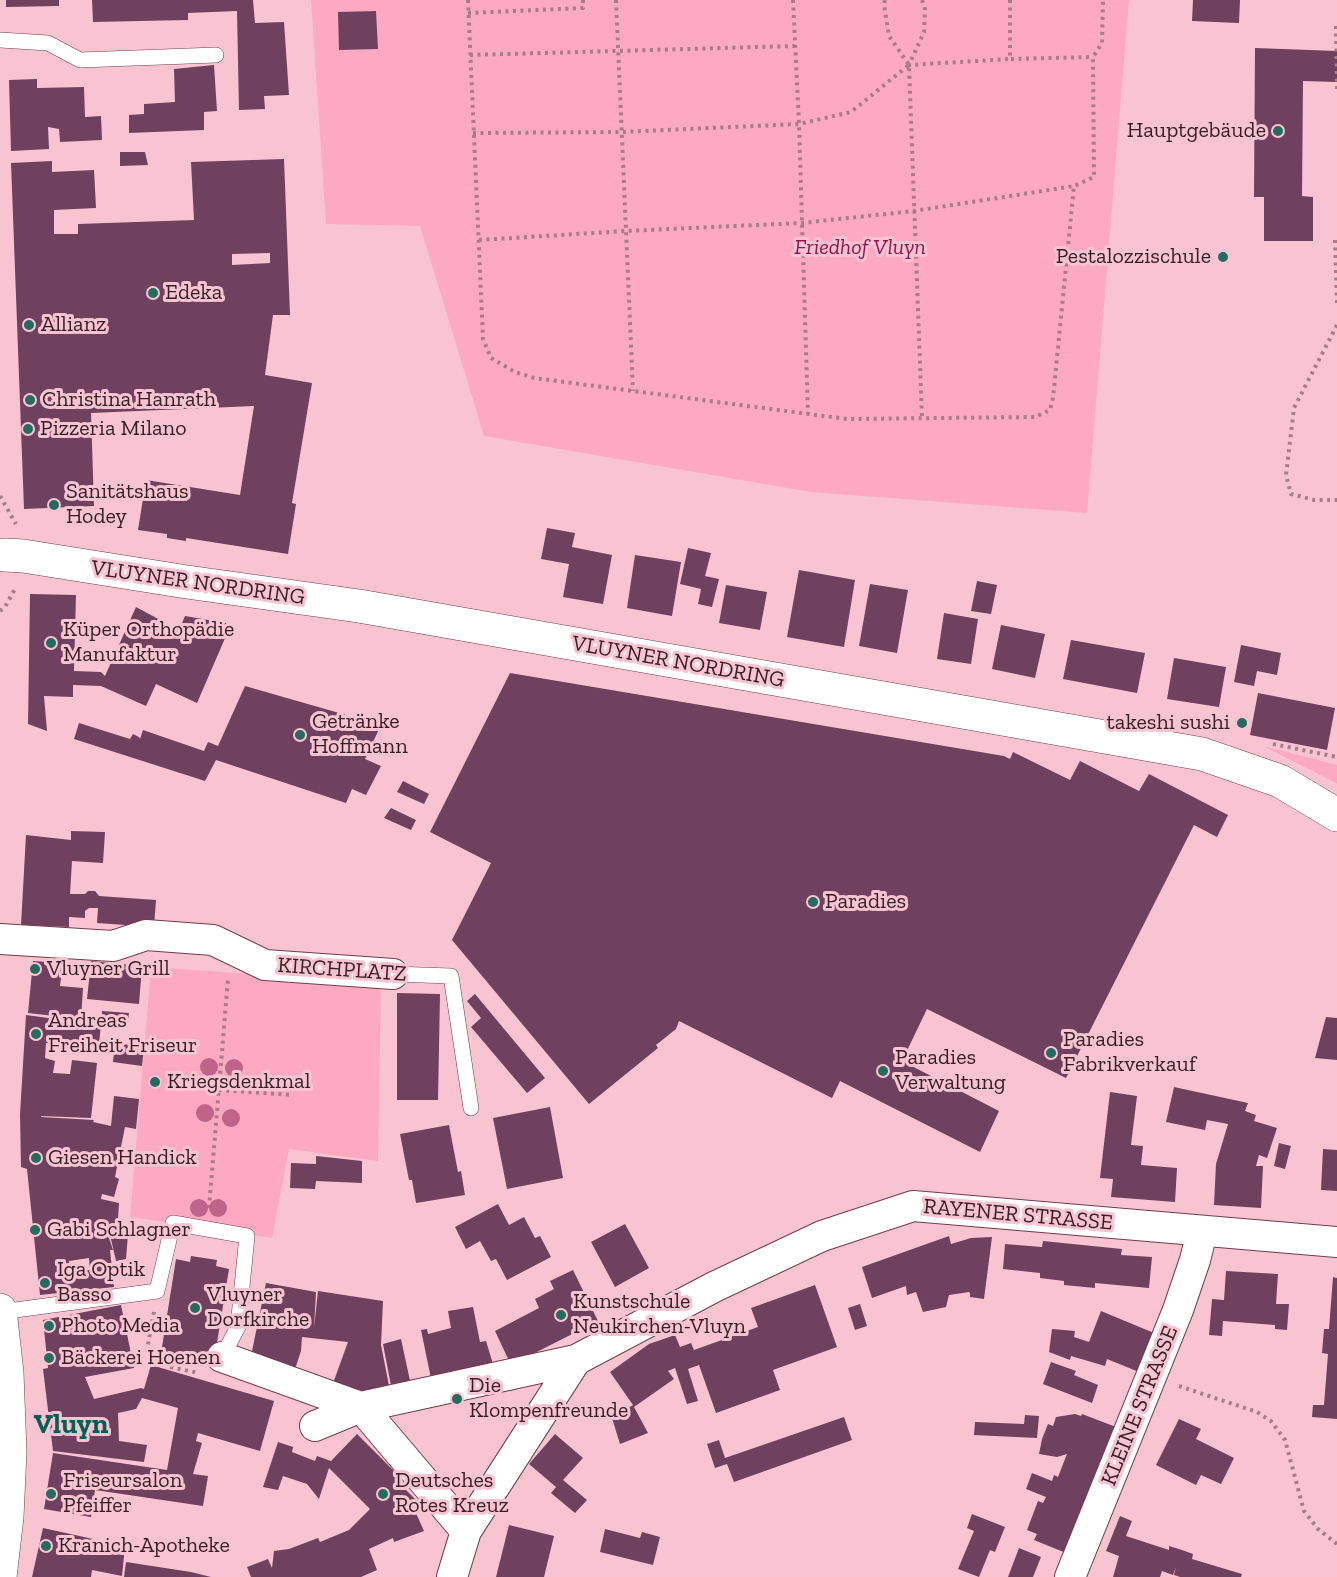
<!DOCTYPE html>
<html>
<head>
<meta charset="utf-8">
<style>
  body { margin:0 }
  canvas { display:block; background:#f9c4d2 }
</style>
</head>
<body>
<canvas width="1337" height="1577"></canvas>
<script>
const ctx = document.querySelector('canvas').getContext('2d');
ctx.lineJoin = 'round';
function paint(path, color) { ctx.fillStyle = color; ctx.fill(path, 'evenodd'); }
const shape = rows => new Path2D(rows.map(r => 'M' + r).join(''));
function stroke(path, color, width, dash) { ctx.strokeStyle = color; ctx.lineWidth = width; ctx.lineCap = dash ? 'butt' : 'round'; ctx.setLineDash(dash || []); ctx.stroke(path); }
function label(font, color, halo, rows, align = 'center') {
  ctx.font = font + ' "Zilla Slab",serif'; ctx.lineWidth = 6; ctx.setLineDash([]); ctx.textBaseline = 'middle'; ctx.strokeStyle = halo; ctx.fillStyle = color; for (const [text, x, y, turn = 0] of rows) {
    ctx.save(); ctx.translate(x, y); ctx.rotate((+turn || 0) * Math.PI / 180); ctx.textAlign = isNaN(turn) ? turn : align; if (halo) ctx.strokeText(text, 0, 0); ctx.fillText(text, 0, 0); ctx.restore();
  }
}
paint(shape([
  [311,0,1129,0,1087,513,811,492,484,436,420,226,326,224],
  [1263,746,1337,765,1337,784,1336,783],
  [151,967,381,983,378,1161,289,1149,272,1238,130,1217]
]), '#fea9c2');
paint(shape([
  [6,0,59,0,59,6,6,7],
  [92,0,253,0,255,23,284,22,289,95,264,96,265,109,239,110,237,11,188,13,188,20,93,22],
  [1193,0,1240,0,1239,23,1192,21],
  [376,11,378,49,339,50,338,12],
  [1255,48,1337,51,1337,82,1303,81,1302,196,1313,197,1313,241,1264,241,1264,197,1254,197],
  [214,65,217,111,204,112,204,130,129,133,129,115,144,114,144,104,175,102,174,69],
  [37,79,37,88,84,87,85,117,101,116,102,140,60,142,59,129,48,127,49,149,11,151,9,80],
  [120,152,145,152,148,165,120,166],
  [284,159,290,315,273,315,265,375,312,383,292,503,296,504,288,554,186,538,186,541,167,538,167,534,138,530,146,480,240,495,254,406,91,413,94,506,24,509,11,163,52,161,52,172,94,170,96,208,54,210,54,234,78,234,78,224,194,220,191,162],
  [270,253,270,263,232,265,232,254],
  [547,528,575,533,572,547,612,555,603,604,563,597,569,564,541,559],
  [688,548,711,553,705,576,719,579,712,607,698,604,701,589,680,584],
  [635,555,681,562,672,616,627,608],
  [799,570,855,580,844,647,787,637],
  [977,581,997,585,991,614,971,611],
  [870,584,908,590,897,653,859,646],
  [726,585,767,592,760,630,719,623],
  [30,594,76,595,74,671,101,672,105,676,136,607,179,630,185,616,226,623,229,629,197,703,156,684,146,706,101,686,73,685,73,697,44,696,47,731,28,724],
  [944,613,978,619,971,664,937,659],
  [1001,625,1045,634,1035,678,992,669],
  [1071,640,1145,653,1137,693,1063,679],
  [1241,645,1281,653,1277,675,1257,671,1254,686,1234,682],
  [1174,658,1226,667,1219,707,1167,699],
  [510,673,1004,756,1010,759,1013,752,1070,780,1080,761,1139,791,1149,774,1228,815,1217,837,1194,825,1066,1078,927,1009,902,1061,999,1111,980,1152,840,1081,832,1098,679,1021,676,1029,656,1045,658,1048,589,1104,452,940,491,863,430,832],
  [245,686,381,725,365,759,381,766,366,795,352,789,346,803,216,760,205,781,74,739,79,723,130,739,133,734,139,737,140,739,143,730,204,751,208,742,218,746],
  [1258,693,1335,708,1327,750,1250,735],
  [403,781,429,794,424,804,397,792],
  [391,808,416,820,411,830,384,818],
  [71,831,105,832,103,863,72,861,70,894,85,894,88,891,95,891,99,896,156,900,154,927,97,923,98,908,89,908,85,911,85,918,69,917,69,927,21,925,26,835,71,840],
  [50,954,64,955,60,986,83,988,81,1019,28,1013,33,961,49,962],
  [91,961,142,966,139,1004,87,999],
  [397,993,440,994,438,1100,397,1100],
  [475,994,545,1078,527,1093,471,1027,481,1018,467,1001],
  [102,1011,129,1013,127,1027,101,1025,99,1044,87,1043,86,1047,46,1043,45,1058,55,1061,53,1073,70,1074,72,1060,97,1063,91,1118,41,1116,41,1117,94,1120,93,1122,111,1126,114,1096,139,1099,136,1129,125,1127,115,1177,119,1179,114,1197,102,1194,101,1199,119,1203,117,1235,128,1234,126,1259,116,1261,110,1235,108,1235,113,1250,110,1250,114,1287,40,1295,27,1169,21,1167,20,1114,26,1015,101,1025],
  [89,1258,90,1270,70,1272,69,1261],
  [1326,1017,1337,1018,1337,1060,1315,1058],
  [115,1043,144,1047,142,1066,113,1062],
  [1174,1087,1248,1103,1245,1111,1256,1115,1254,1121,1277,1128,1267,1158,1259,1155,1256,1166,1263,1166,1261,1208,1214,1205,1216,1164,1228,1124,1207,1120,1205,1130,1166,1122],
  [1110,1092,1137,1096,1131,1145,1143,1146,1141,1165,1177,1168,1175,1202,1111,1197,1113,1179,1100,1178],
  [550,1107,563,1178,507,1189,493,1118],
  [449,1125,458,1172,461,1171,465,1195,416,1203,412,1180,409,1180,400,1134],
  [1279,1143,1291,1146,1285,1169,1274,1166],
  [1323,1149,1337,1150,1337,1191,1321,1190],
  [316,1156,362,1161,362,1183,316,1181,315,1189,290,1188,291,1163,316,1164],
  [498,1204,509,1225,524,1217,535,1238,540,1236,551,1257,507,1280,496,1259,491,1261,480,1241,466,1249,455,1227],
  [625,1224,649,1268,615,1287,591,1242],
  [949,1236,951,1244,971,1238,992,1237,984,1299,970,1297,970,1293,969,1292,949,1295,946,1307,923,1312,916,1292,907,1295,906,1286,872,1298,862,1267],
  [1043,1241,1122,1249,1121,1255,1152,1257,1149,1288,1095,1283,1095,1288,1064,1285,1064,1281,1040,1278,1040,1273,1003,1269,1005,1244,1042,1247],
  [191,1256,217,1260,216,1266,229,1269,215,1355,200,1366,173,1362,162,1347,176,1259,190,1262],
  [573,1270,598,1321,511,1365,495,1331,539,1308,535,1299,554,1289,550,1281],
  [1226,1271,1278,1274,1276,1304,1289,1304,1287,1330,1275,1329,1275,1325,1223,1321,1222,1336,1209,1335,1212,1299,1224,1300],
  [1333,1277,1337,1278,1337,1419,1312,1417,1313,1405,1324,1405,1328,1354,1322,1353,1324,1329,1329,1329],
  [266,1283,316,1292,314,1328,318,1291,383,1301,381,1345,391,1396,368,1399,332,1386,348,1342,302,1337,301,1351,294,1372,251,1356],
  [815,1285,837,1347,773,1370,780,1390,716,1413,699,1365,688,1369,698,1401,687,1404,675,1368,668,1371,674,1379,634,1407,648,1433,620,1444,612,1418,633,1405,610,1372,649,1344,675,1335,680,1347,691,1343,694,1350,758,1327,751,1308],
  [860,1304,867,1326,855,1330,848,1308],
  [121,1305,134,1368,85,1377,94,1399,141,1388,144,1389,151,1365,274,1401,260,1451,198,1433,196,1441,202,1443,193,1474,208,1476,203,1506,95,1490,91,1517,44,1509,53,1453,167,1470,178,1408,142,1398,136,1409,118,1413,119,1441,147,1445,144,1462,53,1451,43,1369,48,1368,43,1320],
  [473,1307,480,1342,486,1341,496,1374,433,1388,421,1330,427,1329,428,1334,451,1328,448,1311],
  [1101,1311,1154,1333,1139,1372,1107,1359,1105,1366,1071,1356,1070,1360,1049,1352,1052,1329,1075,1331,1074,1337,1089,1342],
  [401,1339,412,1390,393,1396,383,1344],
  [1051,1362,1076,1371,1074,1375,1098,1385,1092,1403,1043,1384],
  [1075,1414,1081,1416,1082,1414,1116,1427,1066,1553,1034,1540,1037,1534,1027,1530,1038,1501,1043,1503,1046,1497,1026,1489,1032,1473,1052,1481,1054,1475,1058,1477,1067,1454,1057,1457,1039,1454,1042,1439,1048,1424,1053,1426,1056,1417],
  [1025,1415,1039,1416,1037,1438,974,1435,975,1422,1024,1424],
  [844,1417,852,1440,734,1482,727,1464,715,1468,707,1444,719,1440,725,1458],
  [1179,1419,1201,1429,1196,1439,1234,1458,1221,1484,1201,1475,1196,1485,1156,1465],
  [357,1434,402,1479,399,1483,421,1505,415,1511,424,1531,394,1542,393,1538,369,1549,377,1570,361,1577,251,1577,247,1567,268,1559,272,1568,274,1551,289,1549,318,1538,320,1542,349,1530,370,1509,329,1468,319,1499,307,1484,283,1476,278,1490,263,1487,278,1442,293,1447,292,1452,315,1461,317,1456,331,1461],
  [555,1434,583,1458,563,1480,587,1500,575,1513,551,1493,556,1487,529,1464],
  [972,1514,1005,1527,995,1552,990,1550,979,1577,958,1569,974,1531,967,1528],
  [1120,1516,1132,1521,1126,1536,1169,1550,1169,1546,1182,1550,1193,1554,1192,1559,1242,1574,1241,1577,1180,1577,1174,1575,1176,1567,1173,1575,1162,1571,1160,1577,1113,1577,1119,1556,1106,1551],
  [509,1525,554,1536,544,1577,496,1577],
  [43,1528,125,1546,122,1576,92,1570,91,1577,32,1577],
  [605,1529,640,1538,642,1532,660,1537,653,1565,600,1552],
  [1019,1548,1041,1557,1033,1577,1008,1577],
  [126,1562,191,1572,211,1577,124,1577]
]), '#6f415f');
const lane = shape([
  [0,40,48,43,80,60,216,55],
  [393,974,451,976,471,1108],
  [0,1312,157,1291,173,1223,247,1236,238,1327,222,1357]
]);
const street = shape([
  [0,939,113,946,146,935,213,940,265,965,393,974],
  [222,1357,361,1407,466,1531],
  [315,1426,361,1407,576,1360,714,1287,822,1236,913,1206,1337,1242],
  [452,1577,466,1531,576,1360],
  [1070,1577,1178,1310,1195,1260,1202,1232]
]);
const secondary = shape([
  [5,555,23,556,187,582,359,606,1202,754,1280,781,1337,815],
  [0,1310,7,1373,10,1452,7,1517,0,1577]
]);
stroke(lane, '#723c4d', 16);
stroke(street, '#723c4d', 32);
stroke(secondary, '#723c4d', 34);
stroke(shape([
  [468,0,483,339,491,358,515,372,534,378,847,419,1035,417,1050,410,1053,398,1074,186,1094,177,1093,57,1102,43,1103,0],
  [616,0,633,391],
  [793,0,799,124,808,414],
  [885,0,884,4,889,36,909,65,922,418],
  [922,0,925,9,924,32,909,65,1010,59],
  [1010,0,1010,59,1093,57],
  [468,13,583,8,583,0],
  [1336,26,1337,91],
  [470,55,795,46],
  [473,133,621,132,799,124,851,112,909,65],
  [479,240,625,231,801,223,914,211,1074,186],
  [1335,240,1337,303],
  [1337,325,1294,408,1286,475,1291,494,1314,500,1337,500],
  [0,496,16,524],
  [0,611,5,607,16,587],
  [1273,744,1337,757],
  [159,1083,219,1090,292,1095],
  [209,1208,228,979],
  [154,1312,147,1350,170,1367,199,1373],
  [1179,1386,1257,1412,1271,1421,1285,1440,1304,1511,1318,1529,1337,1544]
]), '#a67d88', 4, [3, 4.5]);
stroke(lane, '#fff', 15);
stroke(street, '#fff', 30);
stroke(secondary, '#fff', 33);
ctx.fillStyle = '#bf6488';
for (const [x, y] of [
  [209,1067],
  [234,1068],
  [205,1113],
  [231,1118],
  [199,1208],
  [218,1208]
]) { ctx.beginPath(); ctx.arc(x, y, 9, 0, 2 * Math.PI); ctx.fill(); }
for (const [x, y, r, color] of [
  [1278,131,6,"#246b60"],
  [1223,257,6,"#246b60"],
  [153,293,6,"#246b60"],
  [29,325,6,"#246b60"],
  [30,400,6,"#246b60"],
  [28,429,6,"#246b60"],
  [54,505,6,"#246b60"],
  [51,643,6,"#246b60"],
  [1242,723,6,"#246b60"],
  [300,735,6,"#246b60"],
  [813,902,6,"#246b60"],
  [35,969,6,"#246b60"],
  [36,1034,6,"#246b60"],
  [1051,1053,6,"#246b60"],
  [883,1071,6,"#246b60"],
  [155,1082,6,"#246b60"],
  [36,1158,6,"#246b60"],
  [35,1230,6,"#246b60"],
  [45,1283,6,"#246b60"],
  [195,1308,6,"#246b60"],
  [561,1315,6,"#246b60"],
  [49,1326,6,"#246b60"],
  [49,1358,6,"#246b60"],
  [457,1399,6,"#246b60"],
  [51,1494,6,"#246b60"],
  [383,1494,6,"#246b60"],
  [46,1546,6,"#246b60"]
]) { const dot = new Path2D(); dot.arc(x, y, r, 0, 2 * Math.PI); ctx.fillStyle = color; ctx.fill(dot); stroke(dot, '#f9c4d2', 2); }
label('22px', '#361e25', '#f9c4d2', [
  ["Hauptgebäude",1266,131,"right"],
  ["Pestalozzischule",1211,257,"right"],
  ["Edeka",165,293],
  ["Allianz",41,325],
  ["Christina Hanrath",42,400],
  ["Pizzeria Milano",40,429],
  ["Sanitätshaus",66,492],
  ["Hodey",66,517],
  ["Küper Orthopädie",63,630],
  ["Manufaktur",63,655],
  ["Getränke",312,722],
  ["Hoffmann",312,747],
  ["takeshi sushi",1230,723,"right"],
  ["Paradies",825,902],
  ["Vluyner Grill",47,969],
  ["Andreas",48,1021],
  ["Freiheit Friseur",48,1046],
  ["Paradies",1063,1040],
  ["Fabrikverkauf",1063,1065],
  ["Paradies",895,1058],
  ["Verwaltung",895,1083],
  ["Kriegsdenkmal",167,1082],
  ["Giesen Handick",48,1158],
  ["Gabi Schlagner",47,1230],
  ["Iga Optik",57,1270],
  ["Basso",57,1295],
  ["Vluyner",207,1295],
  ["Dorfkirche",207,1320],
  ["Kunstschule",573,1302],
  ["Neukirchen-Vluyn",573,1327],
  ["Photo Media",61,1326],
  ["Bäckerei Hoenen",61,1358],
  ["Die",469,1386],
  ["Klompenfreunde",469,1411],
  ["Friseursalon",63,1481],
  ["Pfeiffer",63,1506],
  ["Deutsches",395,1481],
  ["Rotes Kreuz",395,1506],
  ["Kranich-Apotheke",58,1546]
], 'left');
label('italic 22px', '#90164c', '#f9c4d2', [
  ["Friedhof Vluyn",860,248]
]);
label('22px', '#361e25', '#f9c4d2', [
  ["VLUYNER NORDRING",198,583,8],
  ["VLUYNER NORDRING",678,662,10],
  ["KIRCHPLATZ",342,970,4],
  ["RAYENER STRASSE",1018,1215,5],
  ["KLEINE STRASSE",1140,1406,-68]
]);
label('bold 28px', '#006054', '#f9c4d2', [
  ["Vluyn",71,1425]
]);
</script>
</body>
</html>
